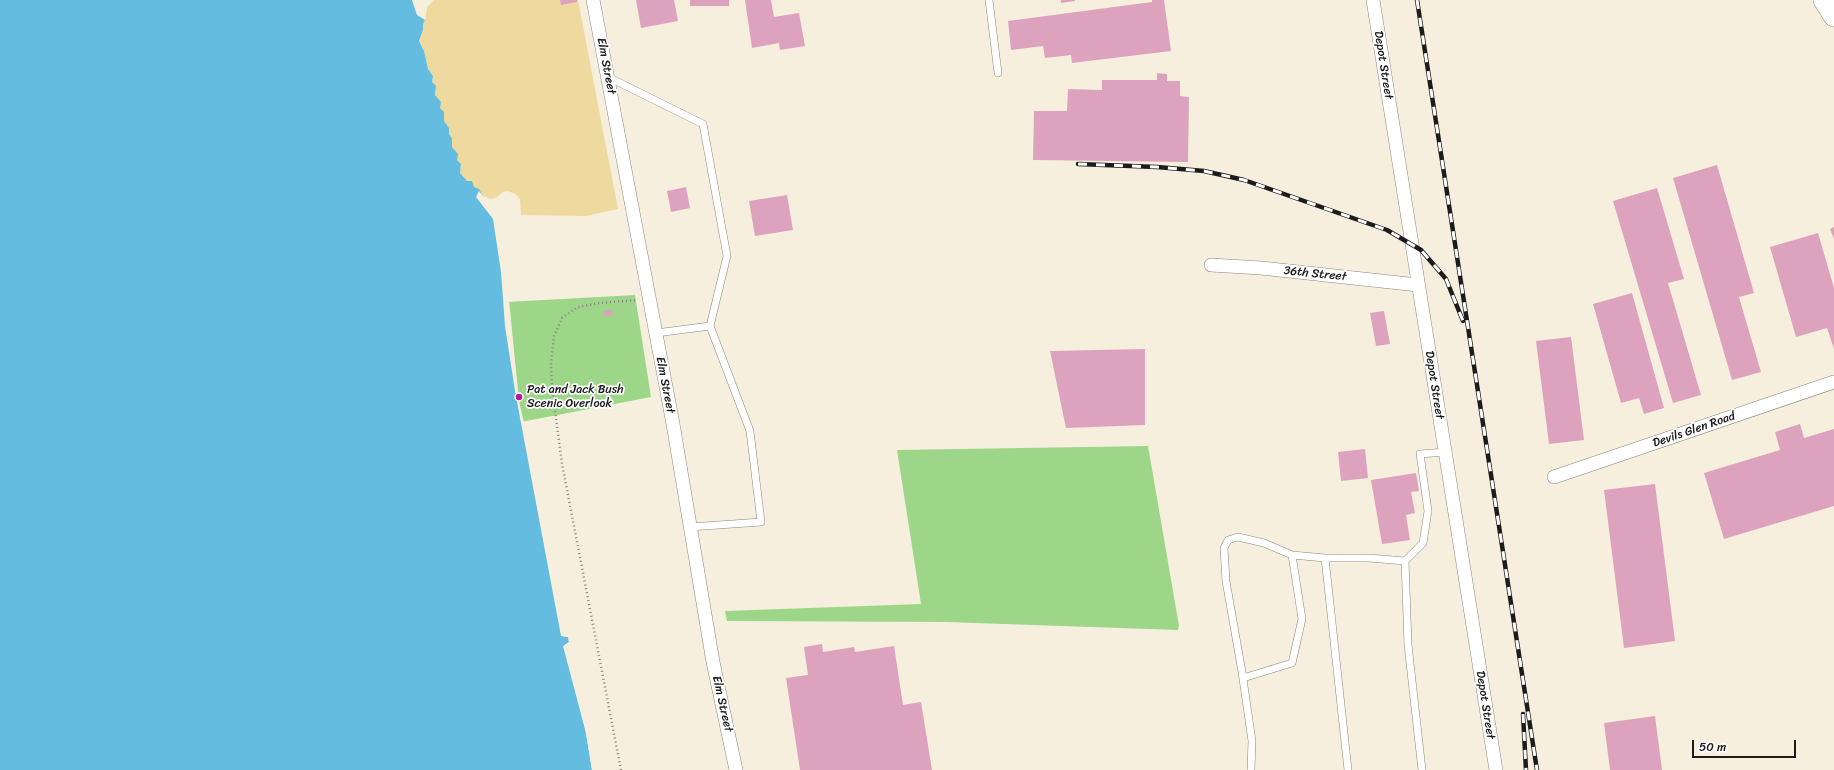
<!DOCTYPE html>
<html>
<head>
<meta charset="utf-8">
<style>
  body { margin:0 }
  #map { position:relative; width:1834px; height:770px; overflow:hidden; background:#f6efde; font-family:Sriracha,sans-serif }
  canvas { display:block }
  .scale { position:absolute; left:1692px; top:740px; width:104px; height:18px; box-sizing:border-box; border:2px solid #1c1c1c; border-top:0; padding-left:5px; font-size:12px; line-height:14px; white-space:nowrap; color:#1c1c1c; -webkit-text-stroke:3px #fff; paint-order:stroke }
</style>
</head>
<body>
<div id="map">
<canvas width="1834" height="770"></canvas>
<div class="scale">50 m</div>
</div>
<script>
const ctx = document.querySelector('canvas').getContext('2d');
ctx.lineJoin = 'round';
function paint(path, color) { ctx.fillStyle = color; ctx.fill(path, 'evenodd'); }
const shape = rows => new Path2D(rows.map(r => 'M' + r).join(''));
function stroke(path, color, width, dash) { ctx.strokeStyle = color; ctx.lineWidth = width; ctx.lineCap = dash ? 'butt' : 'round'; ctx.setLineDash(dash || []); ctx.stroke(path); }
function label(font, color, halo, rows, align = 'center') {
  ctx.font = font + ' Sriracha,sans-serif'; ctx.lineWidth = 3.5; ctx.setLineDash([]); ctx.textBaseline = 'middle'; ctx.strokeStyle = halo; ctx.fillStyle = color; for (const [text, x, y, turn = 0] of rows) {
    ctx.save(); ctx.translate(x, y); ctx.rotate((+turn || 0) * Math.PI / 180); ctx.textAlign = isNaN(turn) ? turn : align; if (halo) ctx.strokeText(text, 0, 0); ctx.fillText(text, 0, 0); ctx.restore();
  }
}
paint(shape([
  [635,295,651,397,521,422,514,387,507,302],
  [1148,446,1179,626,1178,630,946,622,727,621,725,611,921,604,897,450]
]), '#9dd688');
paint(shape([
  [434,0,578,0,618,209,586,216,521,215,520,199,515,194,508,191,503,192,496,198,489,199,483,196,463,178,460,173,461,164,457,160,457,154,452,147,452,138,449,134,449,128,444,121,444,112,440,108,435,95,436,86,432,82,433,76,428,69,424,51,419,41,423,30,423,24,425,20,427,7]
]), '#eeda9e');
paint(shape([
  [0,0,420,0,425,20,423,24,423,30,419,41,424,51,428,69,433,76,432,82,436,86,435,95,441,102,440,108,444,112,444,121,449,128,449,134,452,138,452,147,458,154,457,160,461,164,460,173,467,181,472,181,474,187,479,189,483,196,495,206,517,401,539,498,563,636,568,637,569,642,565,645,586,733,592,770,0,770]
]), '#64bce1');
paint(shape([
  [412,0,422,0,426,13,425,20,417,15],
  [479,191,483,196,488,198,497,206,505,259,519,401,541,498,565,634,570,636,571,643,567,646,588,733,594,770,592,770,586,733,563,646,569,642,568,637,561,636,515,391,505,326,501,272,493,219,476,197]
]), '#f6efde');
paint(shape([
  [560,0,577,0,577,2,561,5],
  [636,0,674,0,678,21,641,28],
  [690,0,729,0,729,6,690,6],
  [745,0,771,0,774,17,799,13,805,46,780,50,779,43,752,48],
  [1061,0,1075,0,1075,1,1061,3],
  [1152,0,1164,0,1171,51,1072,63,1071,55,1045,58,1043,46,1011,50,1008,21,1152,2],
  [1157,73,1167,74,1167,81,1180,81,1180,96,1189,97,1188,162,1033,160,1034,111,1067,111,1068,89,1102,90,1102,80,1157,80],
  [1717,165,1754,293,1739,297,1761,372,1732,380,1673,178],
  [686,187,690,208,671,212,667,191],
  [1657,188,1684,279,1668,283,1701,395,1673,403,1613,201],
  [787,195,793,230,755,236,749,201],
  [1834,227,1834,239,1830,229],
  [1818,233,1834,288,1834,349,1827,328,1796,337,1770,247],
  [1632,293,1664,408,1644,414,1639,398,1621,403,1593,304],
  [612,310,613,315,604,316,603,311],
  [1384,311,1390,344,1376,346,1370,313],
  [1571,337,1584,440,1549,444,1536,341],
  [1145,349,1145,425,1066,428,1050,351],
  [1800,424,1804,438,1834,429,1834,506,1724,539,1704,473,1780,450,1775,432],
  [1365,449,1368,478,1341,481,1338,452],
  [1416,473,1419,491,1411,492,1415,513,1406,515,1410,540,1382,544,1371,480],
  [1655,484,1675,641,1624,648,1604,490],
  [822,644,823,652,854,647,855,652,894,646,903,705,921,702,932,770,800,770,786,678,808,675,804,647],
  [1655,716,1662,770,1610,770,1604,723]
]), '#dda3be');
const lane = shape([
  [989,0,998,73],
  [608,77,703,124,727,256,710,326,750,431,761,522,690,527],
  [656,333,710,326],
  [1325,558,1348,770],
  [1405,561,1408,645,1422,770],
  [1243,678,1292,663,1302,619,1292,555],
  [1251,770,1252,741,1242,672,1226,581,1224,548,1228,540,1238,537,1264,543,1292,555,1325,558,1369,558,1405,561,1423,543,1428,511,1420,454,1445,452]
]);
const street = shape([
  [593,0,673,424,713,662,736,770],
  [1373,0,1496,770],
  [1211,265,1261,268,1418,285],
  [1554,477,1834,382]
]);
const primary = shape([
  [1824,0,1834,16]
]);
stroke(lane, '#89867d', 8);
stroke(street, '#89867d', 14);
stroke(primary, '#89867d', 22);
stroke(shape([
  [621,770,562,464,552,388,551,363,554,336,562,318,578,307,600,303,637,300]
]), '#89867d', 2.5, [1, 3]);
stroke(lane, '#fff', 7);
stroke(street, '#fff', 13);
stroke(primary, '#fff', 21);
const rail = shape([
  [1417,0,1537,770],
  [1078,164,1157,167,1204,171,1244,180,1387,230,1421,250,1446,279,1463,321],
  [1523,714,1526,770]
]);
stroke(rail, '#1c1c1c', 4.5);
stroke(rail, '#fff', 3, [9]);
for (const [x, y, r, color] of [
  [519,397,4,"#b5179e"]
]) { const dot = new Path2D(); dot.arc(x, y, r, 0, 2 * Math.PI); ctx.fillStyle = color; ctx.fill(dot); stroke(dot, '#fff', 1.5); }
label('12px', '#1c1c1c', '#fff', [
  ["Depot Street",1383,65,81],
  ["Elm Street",606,66,79],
  ["36th Street",1315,274,6],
  ["Elm Street",665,385,79],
  ["Depot Street",1434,385,81],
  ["Devils Glen Road",1694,430,-19],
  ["Elm Street",722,704,77],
  ["Depot Street",1485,705,81]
]);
label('12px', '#1c1c1c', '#fff', [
  ["Pat and Jack Bush",527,390],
  ["Scenic Overlook",527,404]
], 'left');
</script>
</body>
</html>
